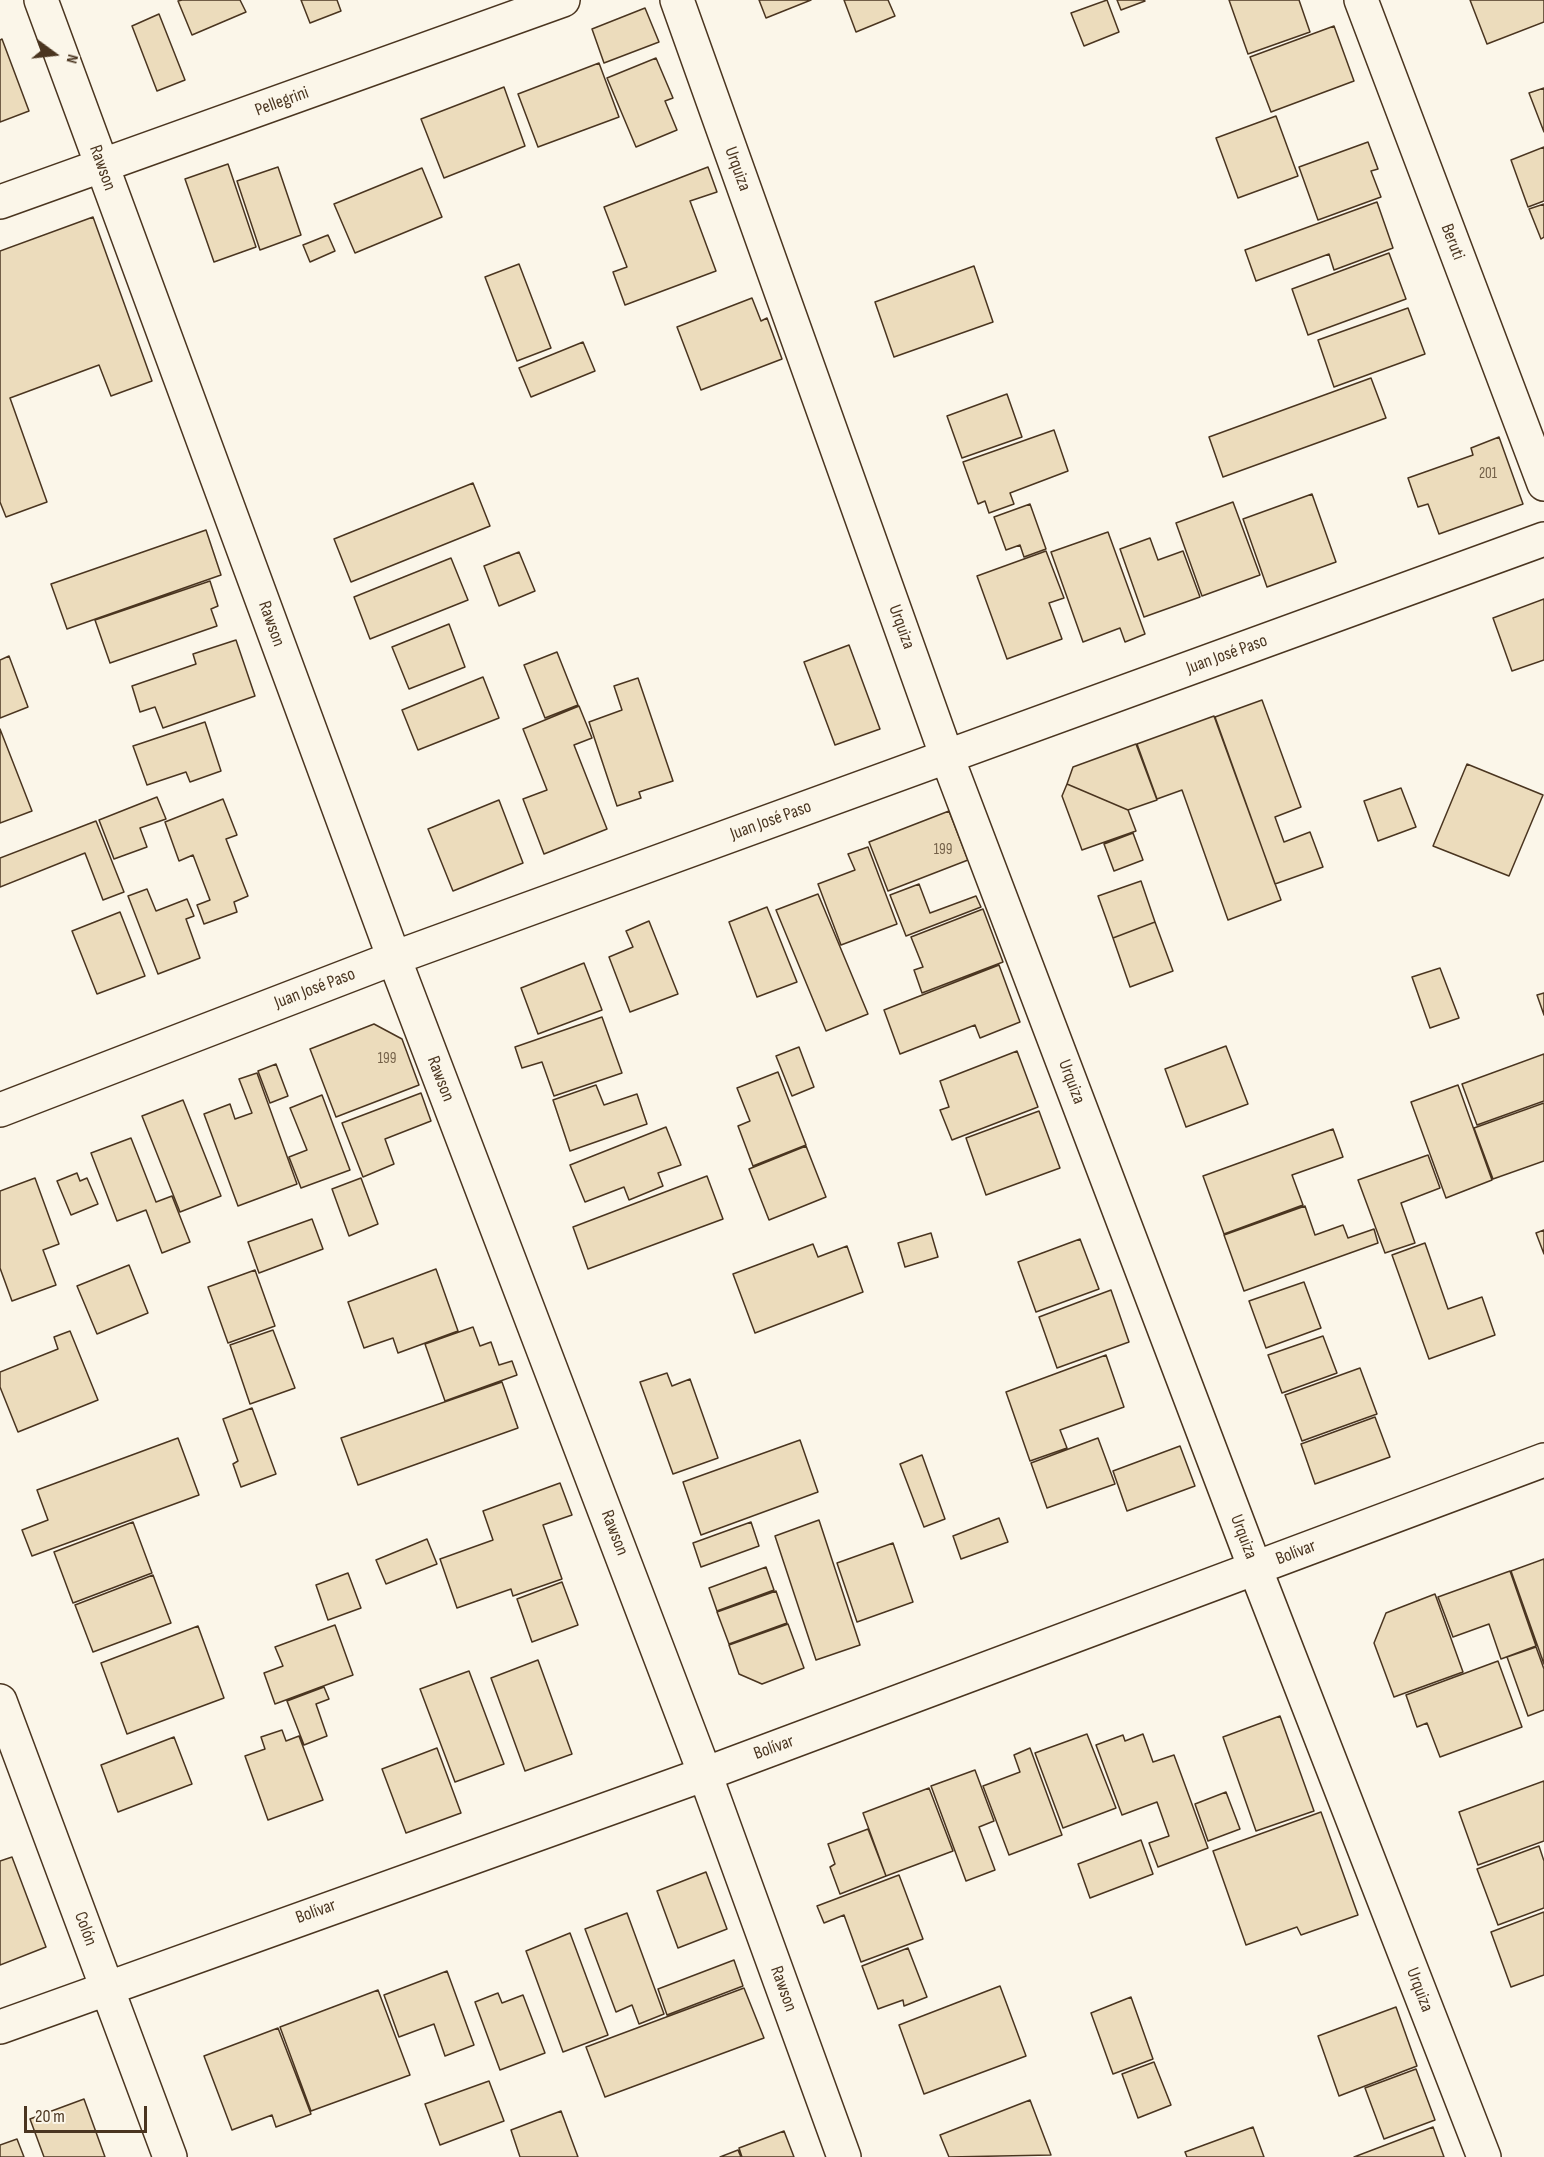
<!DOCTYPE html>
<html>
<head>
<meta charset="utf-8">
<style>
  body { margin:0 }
  #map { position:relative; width:1544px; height:2157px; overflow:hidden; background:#fbf6e9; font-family:"Sofia Sans Condensed",sans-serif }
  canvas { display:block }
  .north { position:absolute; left:24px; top:24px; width:60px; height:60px; -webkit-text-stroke:4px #fbf6e9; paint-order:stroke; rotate:105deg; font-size:16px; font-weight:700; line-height:24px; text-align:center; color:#4a3520 }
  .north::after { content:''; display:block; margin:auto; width:21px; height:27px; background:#4a3520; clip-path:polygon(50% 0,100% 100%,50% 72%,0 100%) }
  .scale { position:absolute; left:24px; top:2106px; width:123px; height:27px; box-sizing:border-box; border:3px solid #4a3520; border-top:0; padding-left:8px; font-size:18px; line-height:21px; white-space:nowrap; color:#4a3520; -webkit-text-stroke:4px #fbf6e9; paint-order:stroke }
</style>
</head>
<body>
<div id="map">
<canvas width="1544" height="2157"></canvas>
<div class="north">N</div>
<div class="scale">20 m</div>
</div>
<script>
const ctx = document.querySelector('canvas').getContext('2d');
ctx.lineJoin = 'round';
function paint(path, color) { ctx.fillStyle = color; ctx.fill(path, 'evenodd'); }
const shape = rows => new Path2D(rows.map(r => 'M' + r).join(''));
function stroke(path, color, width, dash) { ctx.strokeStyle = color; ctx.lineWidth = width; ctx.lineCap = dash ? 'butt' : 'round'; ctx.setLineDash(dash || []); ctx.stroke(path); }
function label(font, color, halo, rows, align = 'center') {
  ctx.font = font + ' "Sofia Sans Condensed",sans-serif'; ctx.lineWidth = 4.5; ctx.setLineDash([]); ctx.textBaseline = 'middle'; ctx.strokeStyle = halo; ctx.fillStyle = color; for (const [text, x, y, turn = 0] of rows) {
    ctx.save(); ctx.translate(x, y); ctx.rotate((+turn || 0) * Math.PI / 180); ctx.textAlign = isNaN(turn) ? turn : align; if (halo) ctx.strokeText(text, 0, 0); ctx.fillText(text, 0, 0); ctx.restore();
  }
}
const building = shape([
  [182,0,240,0,246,12,192,35,178,1,182,0],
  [301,0,337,0,341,11,310,23,301,0],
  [759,0,811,0,766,18,759,0],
  [844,0,888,0,895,16,856,32,844,0],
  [1107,0,1119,32,1084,46,1071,13,1107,0],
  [1117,0,1144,0,1145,1,1121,10,1117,0],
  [1229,0,1299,0,1310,32,1248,54,1229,0],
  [1470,0,1544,0,1544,22,1487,44,1470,0],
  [645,8,659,42,604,63,592,29,645,8],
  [159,14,185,80,157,91,132,26,159,14],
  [1334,26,1354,81,1271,112,1250,57,1334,26],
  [2,39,29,111,0,122,0,40,2,39],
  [656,58,673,98,665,101,677,130,636,147,607,78,656,58],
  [599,63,619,117,538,147,518,94,599,63],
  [504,87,525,146,444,178,421,119,504,87],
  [1544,88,1544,132,1529,93,1544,88],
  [1276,116,1298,176,1238,198,1216,138,1276,116],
  [1368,142,1378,169,1371,171,1381,197,1318,220,1299,167,1368,142],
  [1544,147,1544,201,1528,207,1511,160,1544,147],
  [228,164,256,247,214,262,185,179,228,164],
  [278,167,301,235,260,250,237,181,278,167],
  [708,167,717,192,690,201,716,271,625,305,613,272,627,267,604,207,708,167],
  [422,168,442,217,355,253,334,204,422,168],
  [1377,202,1393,248,1334,270,1329,254,1256,281,1245,250,1377,202],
  [1544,204,1544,237,1541,239,1529,209,1544,204],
  [93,217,152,381,111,396,99,365,10,398,47,502,6,517,0,502,0,251,93,217],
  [328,235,335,251,310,262,303,245,328,235],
  [1389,253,1406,299,1308,335,1292,289,1389,253],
  [519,264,551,348,517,361,485,277,519,264],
  [974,266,993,322,894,357,875,302,974,266],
  [752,298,761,321,767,318,782,359,701,390,677,327,752,298],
  [1408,308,1425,354,1334,387,1318,340,1408,308],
  [583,342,595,371,531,397,519,368,583,342],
  [1371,378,1386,418,1223,477,1209,437,1371,378],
  [1007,394,1022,437,962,458,947,416,1007,394],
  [1054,430,1068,471,1010,493,1014,504,989,513,985,501,978,504,963,462,1054,430],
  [1499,437,1523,504,1439,534,1428,504,1418,507,1408,478,1473,455,1471,448,1499,437],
  [473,483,490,526,351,582,334,539,473,483],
  [1312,494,1336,562,1267,587,1243,519,1312,494],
  [1233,502,1260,575,1202,596,1176,523,1233,502],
  [1030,504,1046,549,1024,557,1020,545,1006,550,994,517,1030,504],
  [206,530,221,575,67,629,51,584,206,530],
  [1108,532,1145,634,1125,642,1120,628,1083,642,1051,552,1108,532],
  [1150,538,1158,560,1183,551,1200,597,1144,617,1120,549,1150,538],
  [1046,551,1064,598,1049,603,1062,639,1007,659,977,576,1046,551],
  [519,552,535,591,499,606,484,566,519,552],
  [451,558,468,600,370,639,354,597,451,558],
  [210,581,218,606,211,609,217,626,110,663,95,620,210,581],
  [1544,599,1544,660,1512,671,1493,618,1544,599],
  [449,624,465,667,409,689,392,647,449,624],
  [236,640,255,696,163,728,155,707,140,712,132,686,196,664,193,654,236,640],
  [849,645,880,729,835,745,804,662,849,645],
  [557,652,578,705,545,718,524,665,557,652],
  [9,656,28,707,0,718,0,660,9,656],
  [483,677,499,718,418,750,402,710,483,677],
  [638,678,673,781,639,792,641,798,617,806,589,722,622,710,614,686,638,678],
  [1262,700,1301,807,1275,817,1284,842,1310,832,1323,867,1275,884,1215,717,1262,700],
  [579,706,592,738,574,745,607,829,544,854,523,799,547,790,523,729,579,706],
  [1214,716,1281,900,1228,920,1182,790,1157,799,1137,744,1214,716],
  [205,722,221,771,190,782,186,772,147,785,133,746,205,722],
  [0,729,32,811,0,823,0,729],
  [1136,744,1157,800,1128,810,1067,784,1073,767,1136,744],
  [1467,764,1543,795,1509,876,1433,846,1467,764],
  [1067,784,1128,810,1136,831,1082,850,1062,796,1067,784],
  [1401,788,1416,827,1378,841,1364,801,1401,788],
  [157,797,166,819,140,828,147,847,114,859,99,820,157,797],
  [223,799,237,835,226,839,248,896,234,902,237,912,204,924,197,905,210,900,193,855,179,861,165,822,223,799],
  [499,800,523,863,453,891,428,829,499,800],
  [949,811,968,860,888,891,869,842,949,811],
  [96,821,124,892,103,900,85,853,0,887,0,858,96,821],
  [1133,833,1143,860,1114,871,1104,844,1133,833],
  [868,847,897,924,841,945,818,884,855,870,848,854,868,847],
  [1141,881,1155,922,1113,938,1098,896,1141,881],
  [919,884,930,913,976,896,981,907,906,936,890,895,919,884],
  [147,889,156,911,187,899,194,916,186,919,200,958,158,974,128,896,147,889],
  [818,894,868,1014,826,1031,776,910,818,894],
  [767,907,797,982,757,997,729,922,767,907],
  [983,909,1003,962,922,993,914,970,923,967,911,937,983,909],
  [120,912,145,976,97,994,72,931,120,912],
  [649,921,678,994,630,1012,609,957,633,947,626,931,649,921],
  [1155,922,1173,971,1130,987,1113,938,1155,922],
  [584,963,602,1010,538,1034,521,988,584,963],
  [999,965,1020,1022,980,1038,975,1025,900,1054,884,1010,999,965],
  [1440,968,1459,1018,1430,1028,1412,977,1440,968],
  [1544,993,1544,1015,1537,995,1544,993],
  [602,1017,622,1073,554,1096,542,1062,522,1068,515,1047,602,1017],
  [374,1024,402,1039,419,1085,336,1117,310,1049,374,1024],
  [1226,1046,1248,1104,1186,1127,1165,1069,1226,1046],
  [799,1047,814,1087,792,1096,776,1056,799,1047],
  [1017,1051,1038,1107,952,1140,940,1110,949,1107,940,1081,1017,1051],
  [1544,1054,1544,1101,1477,1125,1462,1084,1544,1054],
  [276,1064,288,1096,270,1103,258,1071,276,1064],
  [778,1072,806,1145,753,1166,738,1126,750,1121,737,1088,778,1072],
  [257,1073,297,1184,238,1206,204,1114,230,1104,235,1119,252,1113,239,1079,257,1073],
  [596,1085,604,1105,637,1094,647,1124,570,1151,553,1100,596,1085],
  [1458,1085,1492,1180,1446,1198,1411,1102,1458,1085],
  [421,1093,431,1121,385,1139,394,1164,363,1177,342,1123,421,1093],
  [322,1095,350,1170,301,1188,289,1157,307,1150,290,1108,322,1095],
  [183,1100,221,1196,180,1212,142,1116,183,1100],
  [1544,1103,1544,1161,1493,1179,1474,1128,1544,1103],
  [1039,1111,1060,1168,986,1195,966,1138,1039,1111],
  [666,1127,681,1165,658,1173,663,1186,629,1200,624,1187,585,1202,570,1165,666,1127],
  [1333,1129,1343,1157,1292,1175,1303,1205,1224,1234,1203,1176,1333,1129],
  [131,1138,156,1202,172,1196,190,1242,162,1253,146,1210,117,1221,91,1153,131,1138],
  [806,1146,826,1197,769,1220,749,1169,806,1146],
  [1428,1155,1440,1188,1401,1203,1415,1243,1385,1253,1358,1180,1428,1155],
  [77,1173,80,1181,87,1178,98,1204,71,1215,57,1181,77,1173],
  [707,1176,723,1219,588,1269,573,1227,707,1176],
  [35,1178,59,1244,43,1250,56,1285,12,1301,0,1268,0,1191,35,1178],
  [361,1178,378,1224,349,1236,332,1189,361,1178],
  [1305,1206,1315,1235,1343,1225,1348,1238,1374,1229,1378,1243,1244,1291,1224,1235,1305,1206],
  [312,1219,323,1249,259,1273,248,1242,312,1219],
  [1544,1230,1544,1254,1536,1233,1544,1230],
  [931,1233,938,1257,905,1267,898,1243,931,1233],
  [1080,1239,1099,1289,1036,1312,1018,1262,1080,1239],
  [1425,1243,1448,1309,1482,1297,1495,1335,1429,1359,1392,1255,1425,1243],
  [813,1244,818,1257,847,1246,863,1292,755,1333,733,1274,813,1244],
  [129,1265,148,1313,97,1334,77,1286,129,1265],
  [436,1269,458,1331,398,1353,393,1338,364,1348,348,1302,436,1269],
  [255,1270,275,1326,228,1343,208,1287,255,1270],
  [1304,1282,1321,1328,1266,1348,1249,1301,1304,1282],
  [1111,1290,1129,1342,1057,1368,1039,1317,1111,1290],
  [473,1327,480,1346,491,1342,499,1365,512,1361,517,1375,445,1401,425,1344,473,1327],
  [273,1330,295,1388,250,1404,230,1345,273,1330],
  [70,1331,98,1400,18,1432,0,1387,0,1372,58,1349,54,1337,70,1331],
  [1323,1336,1337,1373,1282,1393,1268,1355,1323,1336],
  [1106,1355,1124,1407,1060,1430,1067,1448,1030,1461,1006,1392,1106,1355],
  [1360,1368,1377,1414,1302,1441,1285,1395,1360,1368],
  [667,1373,672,1386,690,1379,718,1458,673,1474,640,1382,667,1373],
  [502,1382,518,1428,358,1485,341,1438,502,1382],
  [252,1408,276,1474,241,1487,233,1464,238,1461,223,1419,252,1408],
  [1375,1417,1390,1457,1315,1484,1301,1444,1375,1417],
  [178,1438,199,1495,32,1556,22,1530,48,1520,37,1490,178,1438],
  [1098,1438,1115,1484,1047,1508,1031,1463,1098,1438],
  [800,1440,818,1492,701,1535,683,1482,800,1440],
  [1180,1446,1195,1486,1127,1511,1113,1471,1180,1446],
  [922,1455,945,1519,924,1527,900,1464,922,1455],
  [560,1483,572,1515,543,1525,562,1579,513,1596,511,1589,457,1608,440,1559,493,1540,483,1511,560,1483],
  [999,1518,1008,1542,961,1559,953,1536,999,1518],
  [819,1520,860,1645,816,1660,775,1536,819,1520],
  [133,1522,152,1573,73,1603,54,1552,133,1522],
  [751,1522,759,1546,701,1567,693,1543,751,1522],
  [427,1539,437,1564,386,1584,376,1560,427,1539],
  [893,1543,913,1602,857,1622,837,1563,893,1543],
  [1544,1559,1544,1664,1511,1571,1544,1559],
  [766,1567,774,1590,717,1611,709,1588,766,1567],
  [1510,1571,1536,1646,1501,1659,1489,1624,1453,1637,1438,1597,1510,1571],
  [348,1573,361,1608,328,1620,316,1585,348,1573],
  [153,1575,171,1623,93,1652,75,1605,153,1575],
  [562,1582,578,1625,532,1642,517,1599,562,1582],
  [776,1591,787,1623,729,1644,717,1612,776,1591],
  [1435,1594,1463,1672,1394,1697,1374,1643,1386,1613,1435,1594],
  [788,1624,804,1668,762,1684,739,1674,729,1645,788,1624],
  [335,1625,353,1675,275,1704,264,1673,283,1666,275,1647,335,1625],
  [198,1626,224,1698,127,1734,101,1663,198,1626],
  [1536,1647,1544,1669,1544,1710,1528,1716,1507,1657,1536,1647],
  [538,1660,572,1754,525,1771,491,1678,538,1660],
  [1498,1661,1522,1727,1440,1757,1427,1723,1417,1727,1406,1695,1498,1661],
  [469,1671,504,1764,455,1782,420,1689,469,1671],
  [324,1687,329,1699,316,1704,327,1736,304,1745,287,1701,324,1687],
  [1280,1716,1314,1811,1256,1831,1223,1737,1280,1716],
  [282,1730,286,1741,299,1736,323,1800,268,1820,245,1756,265,1749,261,1737,282,1730],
  [1087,1734,1116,1808,1063,1828,1035,1753,1087,1734],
  [1143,1734,1153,1762,1174,1755,1208,1848,1158,1867,1149,1843,1169,1836,1157,1802,1122,1815,1096,1745,1123,1735,1125,1741,1143,1734],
  [174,1737,192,1784,118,1812,101,1765,174,1737],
  [437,1748,461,1813,406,1833,382,1769,437,1748],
  [1030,1748,1062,1835,1009,1855,983,1786,1020,1772,1014,1755,1030,1748],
  [975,1770,994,1821,979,1827,995,1870,966,1881,931,1786,975,1770],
  [1544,1781,1544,1841,1478,1865,1459,1812,1544,1781],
  [929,1788,953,1851,886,1876,863,1813,929,1788],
  [1226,1792,1240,1829,1208,1841,1195,1804,1226,1792],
  [1321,1812,1358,1915,1301,1935,1297,1927,1246,1945,1213,1851,1321,1812],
  [868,1829,886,1876,840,1894,830,1867,835,1864,828,1844,868,1829],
  [1141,1840,1153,1874,1090,1898,1078,1864,1141,1840],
  [1539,1846,1544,1861,1544,1908,1498,1925,1477,1869,1539,1846],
  [12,1857,46,1947,0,1965,0,1861,12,1857],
  [706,1872,727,1929,678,1948,657,1891,706,1872],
  [899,1875,923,1939,861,1962,844,1915,824,1923,817,1906,899,1875],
  [1544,1912,1544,1975,1511,1987,1491,1932,1544,1912],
  [627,1913,664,2014,639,2024,632,2005,616,2012,585,1929,627,1913],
  [570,1933,608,2035,563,2052,526,1951,570,1933],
  [908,1948,927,1997,904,2006,903,2000,878,2009,862,1966,908,1948],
  [734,1960,743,1986,667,2015,658,1989,734,1960],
  [447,1971,474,2045,445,2056,434,2024,399,2037,384,1995,447,1971],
  [1000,1986,1026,2056,924,2094,899,2025,1000,1986],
  [744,1988,764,2038,605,2097,586,2047,744,1988],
  [378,1990,410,2075,311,2111,280,2027,378,1990],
  [498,1993,502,2003,523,1995,545,2053,500,2070,475,2002,498,1993],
  [1131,1997,1153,2059,1113,2074,1091,2013,1131,1997],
  [1396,2007,1417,2066,1339,2096,1318,2036,1396,2007],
  [278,2028,311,2114,276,2127,272,2115,232,2130,204,2056,278,2028],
  [1154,2062,1171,2105,1138,2118,1122,2074,1154,2062],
  [1416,2069,1435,2120,1384,2139,1365,2088,1416,2069],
  [489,2081,504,2121,440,2145,425,2104,489,2081],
  [84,2099,105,2157,44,2157,30,2119,84,2099],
  [1030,2100,1051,2155,949,2157,940,2135,1030,2100],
  [561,2111,578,2157,520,2157,511,2130,561,2111],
  [1253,2127,1264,2157,1187,2157,1185,2152,1253,2127],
  [1433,2127,1444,2157,1354,2157,1433,2127],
  [784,2131,794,2157,742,2157,739,2148,784,2131],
  [17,2139,24,2157,0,2157,0,2145,17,2139],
  [738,2150,741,2157,720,2157,738,2150]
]);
paint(building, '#ecdcbc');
stroke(building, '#4a3520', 1.5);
const minor = shape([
  [41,0,394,958,705,1774,844,2157],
  [677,0,947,757,1255,1568,1484,2157],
  [1361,0,1544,484],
  [0,202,563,0],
  [0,1110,394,958,1544,539],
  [0,1701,170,2157],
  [0,2027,705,1774,1544,1460]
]);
stroke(minor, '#4a3520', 36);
stroke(minor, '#fbf6e9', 33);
label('15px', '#725f47', null, [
  ["201",1488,474],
  ["199",943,850],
  ["199",387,1059]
]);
label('18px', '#4a3520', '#fbf6e9', [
  ["Pellegrini",282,102,-20],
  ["Rawson",102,168,70],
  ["Urquiza",737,169,70],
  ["Beruti",1452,242,69],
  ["Rawson",271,624,70],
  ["Urquiza",901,627,70],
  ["Juan José Paso",1227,655,-20],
  ["Juan José Paso",771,821,-20],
  ["Juan José Paso",315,989,-21],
  ["Rawson",440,1079,69],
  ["Urquiza",1071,1082,69],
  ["Rawson",614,1533,69],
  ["Urquiza",1243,1537,69],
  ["Bolívar",1296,1553,-21],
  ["Bolívar",774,1748,-20],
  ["Bolívar",316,1912,-20],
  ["Colón",85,1929,70],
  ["Rawson",783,1989,70],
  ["Urquiza",1419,1990,69]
]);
</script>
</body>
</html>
